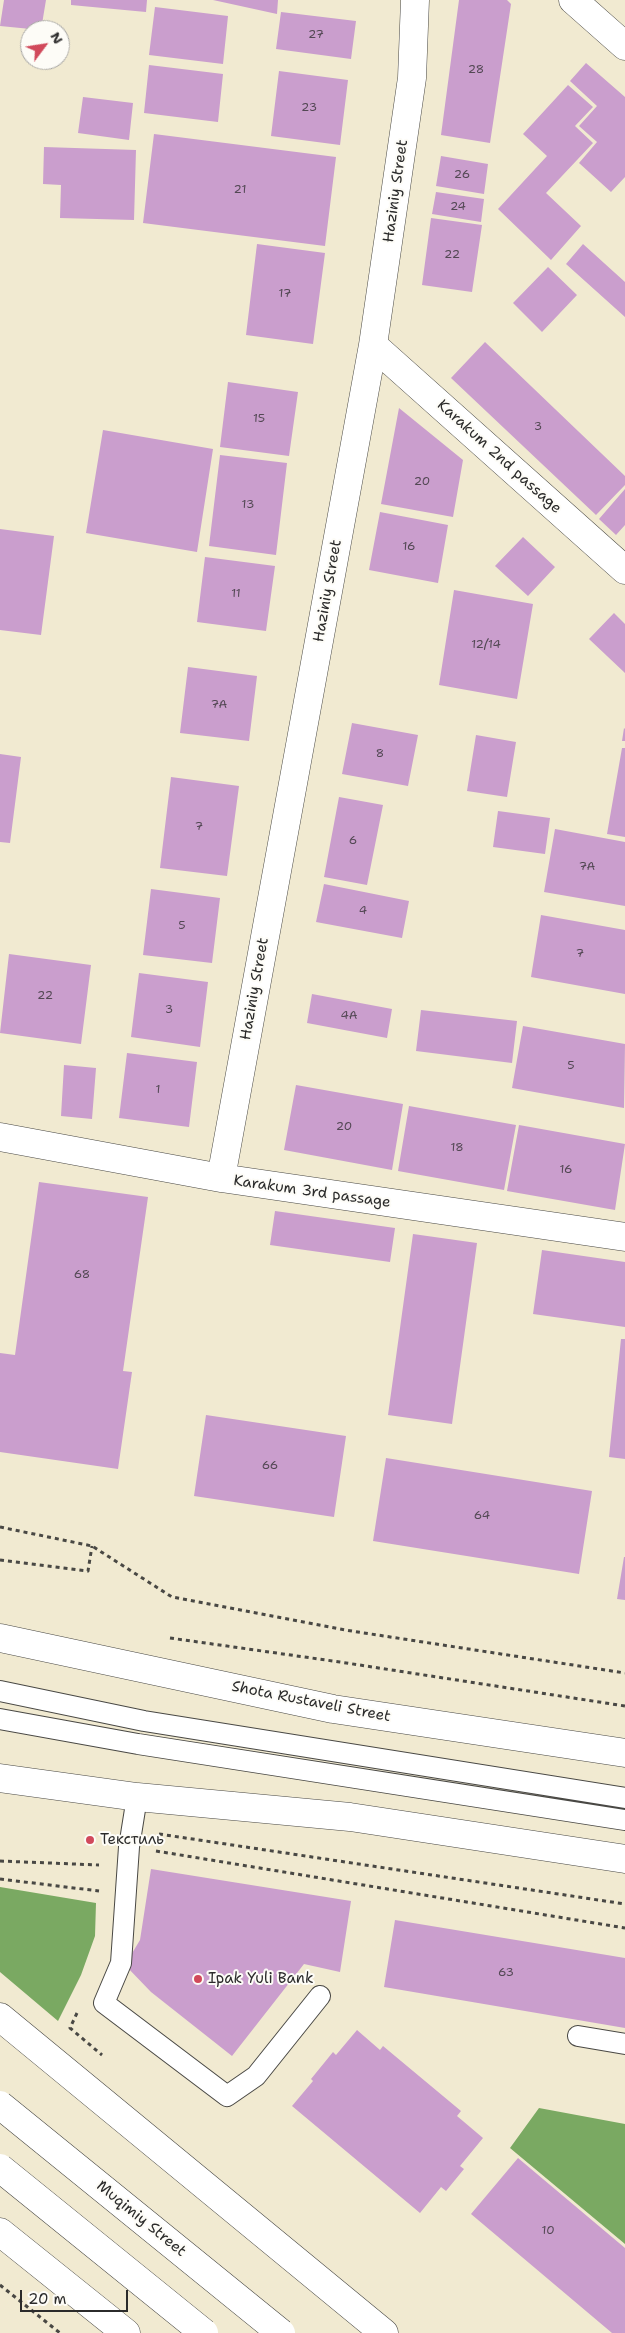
<!DOCTYPE html>
<html>
<head>
<meta charset="utf-8">
<style>
  body { margin:0 }
  #map { position:relative; width:625px; height:2333px; overflow:hidden; background:#f1ead1; font-family:"Shantell Sans",sans-serif }
  canvas { display:block }
  .north { position:absolute; left:20px; top:20px; width:50px; height:50px; box-sizing:border-box; background:#fdfcf7; border:1px solid #a9a8a5; border-radius:50%; rotate:59deg; font-size:14px; font-weight:700; line-height:20px; text-align:center; color:#2b2b2b }
  .north::after { content:''; display:block; margin:auto; width:18px; height:22px; background:#d1495b; clip-path:polygon(50% 0,100% 100%,50% 72%,0 100%) }
  .scale { position:absolute; left:20px; top:2290px; width:108px; height:22px; box-sizing:border-box; border:2px solid #2b2b2b; border-top:0; padding-left:6px; font-size:15px; line-height:18px; white-space:nowrap; color:#2b2b2b; -webkit-text-stroke:4px #fdfcf7; paint-order:stroke }
</style>
</head>
<body>
<div id="map">
<canvas width="625" height="2333"></canvas>
<div class="north">N</div>
<div class="scale">20 m</div>
</div>
<script>
const ctx = document.querySelector('canvas').getContext('2d');
ctx.lineJoin = 'round';
function paint(path, color) { ctx.fillStyle = color; ctx.fill(path, 'evenodd'); }
const shape = rows => new Path2D(rows.map(r => 'M' + r).join(''));
function stroke(path, color, width, dash) { ctx.strokeStyle = color; ctx.lineWidth = width; ctx.lineCap = dash ? 'butt' : 'round'; ctx.setLineDash(dash || []); ctx.stroke(path); }
function label(font, color, halo, rows, align = 'center') {
  ctx.font = font + ' "Shantell Sans",sans-serif'; ctx.lineWidth = 4; ctx.setLineDash([]); ctx.textBaseline = 'middle'; ctx.strokeStyle = halo; ctx.fillStyle = color; for (const [text, x, y, turn = 0] of rows) {
    ctx.save(); ctx.translate(x, y); ctx.rotate((+turn || 0) * Math.PI / 180); ctx.textAlign = isNaN(turn) ? turn : align; if (halo) ctx.strokeText(text, 0, 0); ctx.fillText(text, 0, 0); ctx.restore();
  }
}
paint(shape([
  [0,1887,96,1903,95,1936,81,1975,58,2021,0,1972],
  [539,2108,625,2124,625,2244,510,2148]
]), '#7aa962');
paint(shape([
  [4,0,46,0,41,30,0,26],
  [71,0,147,0,146,12,71,5],
  [213,0,278,0,277,14],
  [459,0,507,0,511,4,490,143,441,135],
  [155,7,228,16,223,64,149,55],
  [281,12,356,21,351,59,276,49],
  [586,63,625,97,625,177,611,192,579,163,597,142,579,126,597,106,570,81],
  [149,65,223,74,218,122,144,113],
  [279,71,348,80,340,145,271,136],
  [568,85,593,107,575,126,593,143,546,193,581,226,551,260,498,209,547,156,523,134],
  [83,97,133,103,129,140,78,133],
  [154,134,336,157,325,246,143,223],
  [44,147,136,150,134,220,60,218,61,185,43,184],
  [441,156,488,164,484,194,436,186],
  [436,192,484,199,481,222,432,214],
  [431,218,482,225,472,292,422,285],
  [257,244,325,253,313,344,246,335],
  [583,244,625,282,625,317,566,264],
  [548,267,577,295,542,332,513,303],
  [485,342,625,476,625,485,596,515,451,378],
  [228,382,298,392,289,456,220,447],
  [399,408,463,460,453,517,381,504],
  [103,430,213,449,197,552,86,533],
  [220,455,287,463,276,555,209,546],
  [625,489,625,525,616,535,599,519],
  [380,512,448,525,438,583,369,570],
  [0,529,54,536,41,635,0,630],
  [523,537,555,567,528,596,495,566],
  [205,557,275,566,266,631,197,622],
  [454,590,533,604,517,699,439,685],
  [614,613,625,624,625,673,589,639],
  [188,667,257,676,249,741,180,733],
  [352,723,418,735,408,786,342,774],
  [624,728,625,729,625,741,622,741],
  [476,735,516,742,507,797,467,791],
  [622,748,625,748,625,837,607,834],
  [0,754,21,757,10,843,0,842],
  [171,777,239,786,227,876,160,868],
  [339,797,383,805,367,885,324,877],
  [498,811,550,818,545,854,493,847],
  [555,829,625,842,625,906,544,892],
  [324,884,409,901,402,938,316,922],
  [151,889,220,898,212,963,143,955],
  [541,915,625,930,625,994,531,977],
  [9,954,91,965,81,1044,0,1033],
  [139,973,208,982,200,1047,131,1037],
  [312,994,392,1009,387,1038,307,1023],
  [421,1010,517,1021,512,1063,416,1051],
  [523,1026,625,1044,624,1108,512,1088],
  [127,1053,197,1062,189,1127,119,1118],
  [64,1065,96,1068,92,1119,61,1116],
  [296,1085,403,1104,392,1170,284,1150],
  [409,1106,516,1125,504,1190,398,1171],
  [519,1125,625,1144,615,1210,507,1191],
  [39,1182,148,1197,123,1371,132,1372,118,1469,0,1452,0,1353,15,1355],
  [275,1211,395,1228,390,1262,270,1245],
  [413,1234,477,1243,452,1424,388,1415],
  [542,1250,625,1262,625,1327,533,1314],
  [621,1339,625,1339,625,1459,609,1457],
  [206,1415,346,1436,334,1517,194,1496],
  [386,1458,592,1491,579,1574,373,1541],
  [624,1557,625,1557,625,1600,617,1599],
  [151,1869,351,1901,340,1972,304,1964,232,2056,151,1992,125,1965,140,1940],
  [395,1920,625,1958,625,2028,384,1987],
  [357,2030,380,2050,383,2046,461,2111,457,2116,483,2138,460,2166,464,2169,446,2191,441,2187,420,2213,292,2106,313,2081,311,2079,333,2052,336,2055],
  [518,2158,625,2248,625,2333,612,2333,471,2214]
]), '#ca9ecd');
const lane = shape([
  [0,1691,144,1721,625,1798],
  [0,1719,138,1744,625,1820],
  [137,1797,129,1847,121,1963,104,2003,227,2096,256,2076,320,1996],
  [578,2036,625,2044]
]);
const street = shape([
  [573,0,625,46],
  [373,345,625,570],
  [0,1137,221,1178,625,1237],
  [221,1178,373,345,412,78,415,0]
]);
const primary = shape([
  [0,1638,333,1709,625,1753],
  [0,1778,137,1797,350,1817,625,1859],
  [0,2017,384,2333],
  [0,2232,126,2333]
]);
stroke(lane, '#494844', 22);
stroke(street, '#494844', 29);
stroke(primary, '#494844', 29);
stroke(shape([
  [0,1527,92,1546,172,1597,345,1630,625,1673],
  [0,1560,88,1571,92,1546],
  [170,1638,340,1662,625,1706],
  [159,1834,625,1904],
  [156,1851,625,1928],
  [0,1861,99,1865],
  [0,1879,99,1891],
  [77,2013,70,2028,102,2055],
  [0,2285,60,2333]
]), '#494844', 3, [4, 4]);
stroke(lane, '#fff', 20);
stroke(street, '#fff', 28);
stroke(primary, '#fff', 28);
const primaryBridge = shape([
  [0,2105,281,2333],
  [0,2168,204,2333]
]);
stroke(primaryBridge, '#494844', 29, []);
stroke(primaryBridge, '#fff', 28);
for (const [x, y, r, color] of [
  [90,1840,5,"#d1495b"],
  [198,1979,5,"#d1495b"]
]) { const dot = new Path2D(); dot.arc(x, y, r, 0, 2 * Math.PI); ctx.fillStyle = color; ctx.fill(dot); stroke(dot, '#fdfcf7', 2); }
label('12px', '#534854', null, [
  ["27",316,35],
  ["28",476,70],
  ["23",309,108],
  ["26",462,175],
  ["21",240,190],
  ["24",458,207],
  ["22",452,255],
  ["17",285,294],
  ["15",259,419],
  ["3",538,427],
  ["20",422,482],
  ["13",248,505],
  ["16",409,547],
  ["11",236,594],
  ["12/14",486,645],
  ["7A",219,705],
  ["8",380,754],
  ["7",199,827],
  ["6",353,841],
  ["7A",587,867],
  ["4",363,911],
  ["5",182,926],
  ["7",580,954],
  ["22",45,996],
  ["3",169,1010],
  ["4A",349,1016],
  ["5",571,1066],
  ["1",158,1090],
  ["20",344,1127],
  ["18",457,1148],
  ["16",566,1170],
  ["68",82,1275],
  ["66",270,1466],
  ["64",482,1516],
  ["63",506,1973],
  ["10",548,2231]
]);
label('15px', '#2b2b2b', '#fdfcf7', [
  ["Haziniy Street",396,191,-82],
  ["Karakum 2nd passage",499,457,42],
  ["Haziniy Street",328,591,-80],
  ["Haziniy Street",255,989,-80],
  ["Karakum 3rd passage",312,1192,8],
  ["Shota Rustaveli Street",311,1702,11],
  ["Muqimiy Street",141,2219,39]
]);
label('15px', '#2b2b2b', '#fdfcf7', [
  ["Текстиль",100,1840],
  ["Ipak Yuli Bank",208,1979]
], 'left');
</script>
</body>
</html>
